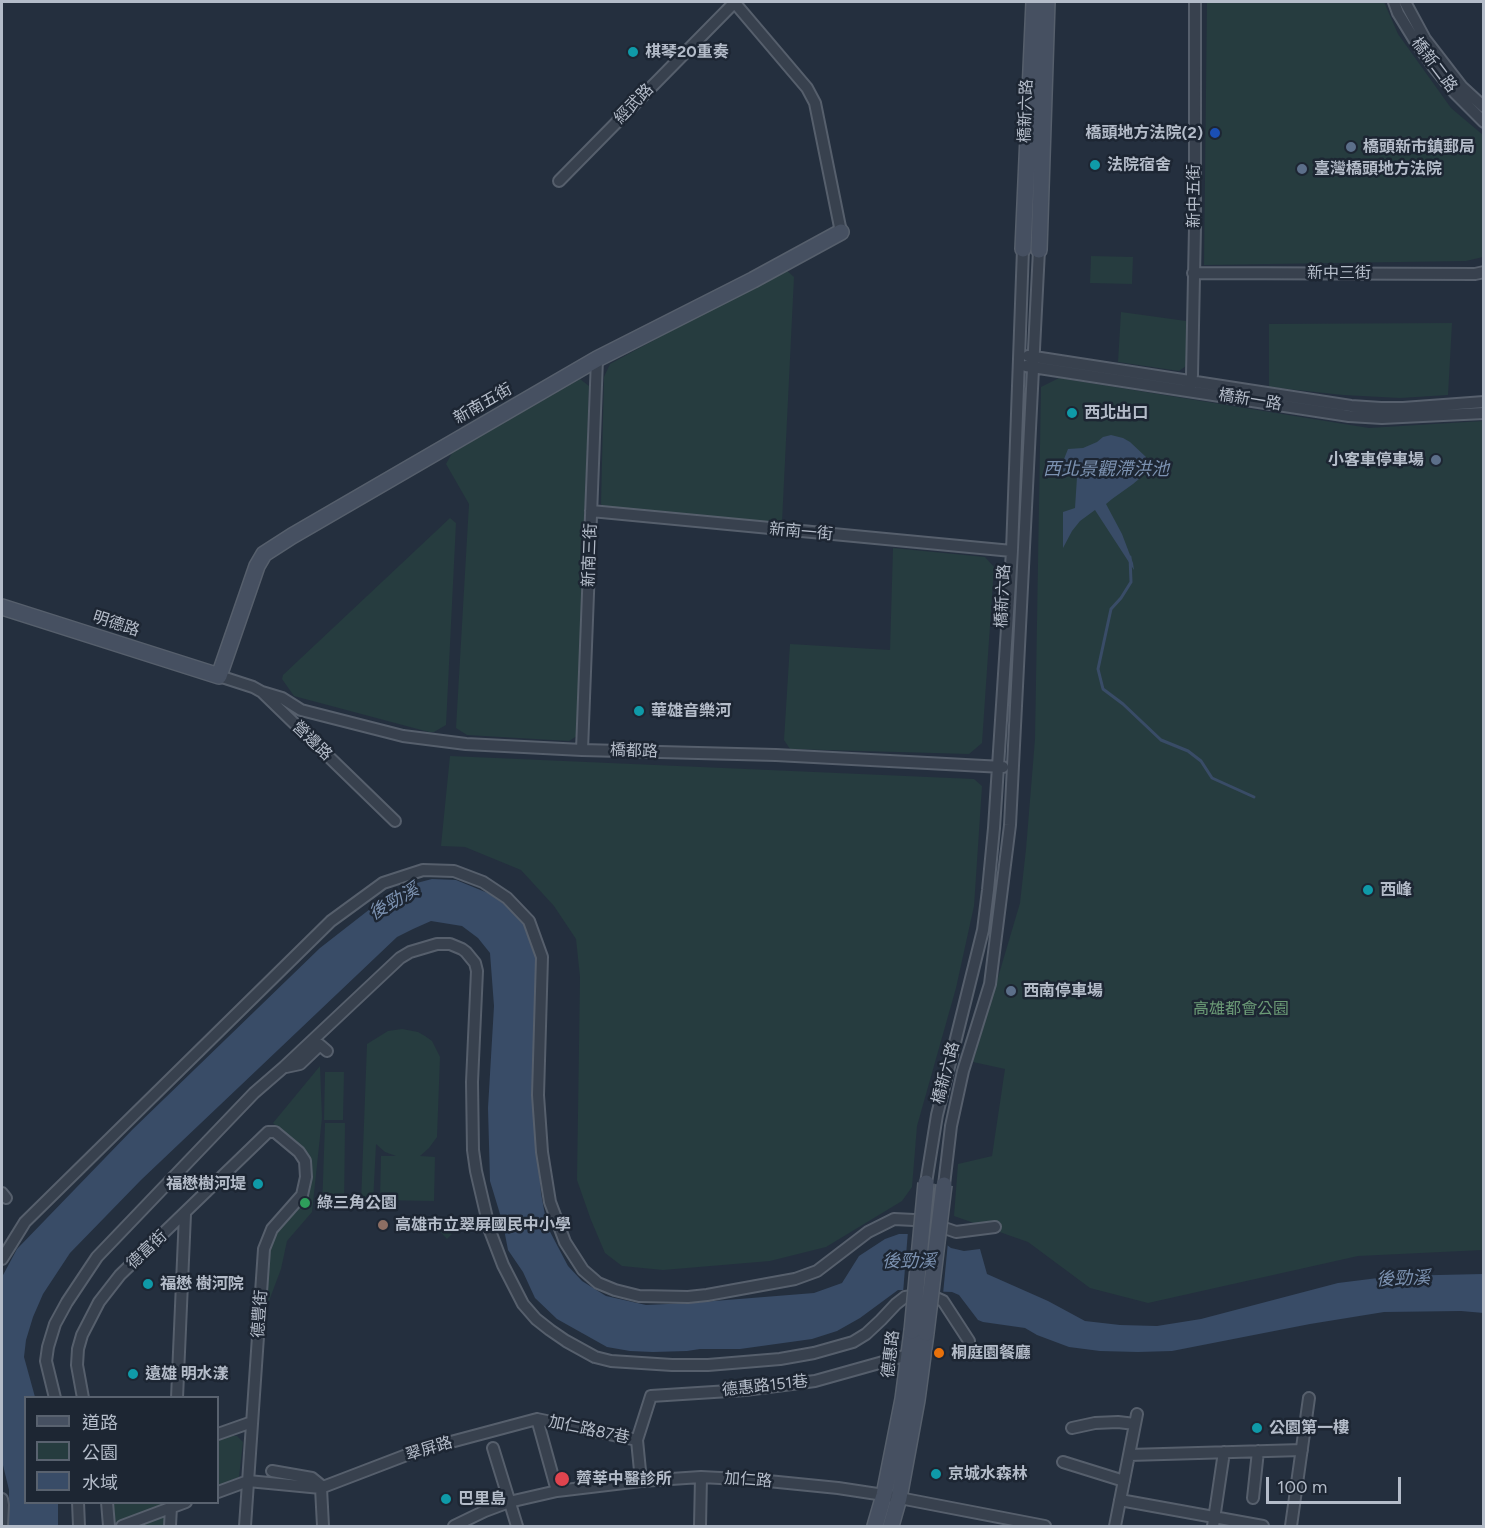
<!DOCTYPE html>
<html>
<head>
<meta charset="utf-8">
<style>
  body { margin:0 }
  #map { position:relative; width:1485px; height:1528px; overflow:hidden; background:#242f3e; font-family:Figtree,"Noto Sans TC",sans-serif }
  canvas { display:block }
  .frame { position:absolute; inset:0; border:3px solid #b4bcc9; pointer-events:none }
  .legend { position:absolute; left:24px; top:1396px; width:195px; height:108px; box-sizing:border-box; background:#1d2633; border:2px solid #59626f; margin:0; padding:8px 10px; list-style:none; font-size:18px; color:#b4bcc9 }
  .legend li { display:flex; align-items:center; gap:12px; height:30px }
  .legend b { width:30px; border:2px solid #59626f }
  .scale { position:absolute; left:1266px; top:1477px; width:135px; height:27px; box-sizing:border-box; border:3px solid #b4bcc9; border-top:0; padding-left:8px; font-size:18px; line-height:21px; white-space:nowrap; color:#b4bcc9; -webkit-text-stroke:4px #1d2633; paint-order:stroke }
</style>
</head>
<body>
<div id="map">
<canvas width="1485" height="1528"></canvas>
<div class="frame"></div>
<ul class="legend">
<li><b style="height:8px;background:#465061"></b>道路</li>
<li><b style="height:16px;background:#263c3f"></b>公園</li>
<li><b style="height:16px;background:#394c67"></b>水域</li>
</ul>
<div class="scale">100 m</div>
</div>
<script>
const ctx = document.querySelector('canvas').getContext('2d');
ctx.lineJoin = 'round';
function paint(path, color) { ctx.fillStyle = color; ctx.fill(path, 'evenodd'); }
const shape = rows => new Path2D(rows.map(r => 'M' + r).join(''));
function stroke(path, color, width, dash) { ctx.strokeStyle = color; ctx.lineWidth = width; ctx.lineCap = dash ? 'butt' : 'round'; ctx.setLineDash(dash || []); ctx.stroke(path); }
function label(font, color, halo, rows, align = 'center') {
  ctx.font = font + ' Figtree,"Noto Sans TC",sans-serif'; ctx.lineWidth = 5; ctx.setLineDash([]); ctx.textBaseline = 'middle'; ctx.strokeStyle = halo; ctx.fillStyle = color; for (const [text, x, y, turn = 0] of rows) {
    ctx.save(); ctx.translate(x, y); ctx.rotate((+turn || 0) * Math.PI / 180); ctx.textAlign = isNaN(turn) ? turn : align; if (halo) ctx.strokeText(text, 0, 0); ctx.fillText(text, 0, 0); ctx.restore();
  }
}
paint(shape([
  [1207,2,1384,2,1398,34,1451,108,1483,135,1483,257,1466,261,1204,265],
  [1091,256,1133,257,1132,284,1090,283],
  [785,269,794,277,782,522,779,526,606,510,601,504,604,377,610,364],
  [1121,312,1186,321,1186,366,1179,371,1118,362],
  [1452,323,1448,395,1400,398,1343,395,1269,387,1269,324],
  [1059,378,1369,428,1483,421,1483,1250,1358,1256,1148,1303,1090,1288,1028,1242,954,1216,958,1164,992,1156,1005,1069,973,1062,1020,903,1026,849,1035,739,1041,387],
  [580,379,589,386,577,736,569,741,467,735,456,728,469,504,446,464,452,453],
  [450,518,456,523,446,725,434,732,429,732,294,696,282,679,283,675],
  [893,548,985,557,994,567,982,743,969,754,790,749,784,740,790,644,890,650],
  [450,756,974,779,982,786,974,906,956,988,917,1126,912,1187,902,1201,826,1247,770,1261,663,1270,622,1266,605,1253,591,1220,577,1180,580,977,576,939,554,906,521,870,465,847,441,846],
  [402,1029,418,1032,425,1036,432,1041,440,1057,437,1137,429,1148,420,1156,435,1157,434,1201,380,1200,381,1156,396,1156,385,1152,376,1144,373,1203,361,1203,367,1044,388,1031],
  [320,1066,322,1118,312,1212,287,1241,281,1269,269,1301,261,1336,264,1249,274,1229,304,1194,303,1151,273,1123],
  [325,1072,344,1072,343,1120,324,1120],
  [325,1123,345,1123,344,1210,322,1209],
  [435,1215,452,1234,447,1239,430,1221],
  [229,1436,237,1436,243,1442,239,1477,218,1486,218,1440],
  [113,1502,172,1503,115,1524],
  [165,1517,165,1526,135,1526]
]), '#263c3f');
paint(shape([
  [1111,435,1123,438,1130,442,1146,457,1146,473,1133,484,1112,499,1106,504,1122,534,1133,563,1134,570,1095,510,1080,521,1072,531,1063,548,1063,512,1075,508,1077,477,1063,475,1064,459,1068,449,1083,448,1097,442,1103,437],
  [432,879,456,880,500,898,529,928,539,962,535,1116,541,1193,547,1226,568,1266,582,1281,606,1296,646,1305,689,1303,814,1293,842,1283,859,1256,885,1239,899,1234,921,1234,939,1239,951,1248,964,1251,980,1249,987,1274,1048,1301,1085,1321,1120,1325,1157,1326,1201,1319,1338,1283,1394,1276,1483,1274,1484,1313,1461,1311,1384,1312,1310,1324,1172,1351,1138,1352,1100,1351,1069,1347,1037,1335,1025,1328,983,1322,978,1320,959,1295,952,1292,898,1290,860,1318,837,1331,812,1339,740,1349,700,1349,687,1351,653,1352,630,1351,607,1347,557,1319,535,1298,523,1272,508,1250,503,1224,490,1181,488,1108,494,1006,490,953,478,938,462,926,431,921,413,929,397,937,141,1180,70,1253,43,1294,33,1317,26,1340,24,1357,35,1397,26,1398,26,1502,58,1503,58,1526,9,1526,9,1490,2,1461,2,1277,17,1249,133,1129,320,948,379,902,405,886]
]), '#394c67');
paint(shape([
  [908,1231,921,1231,940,1236,948,1242,943,1294,903,1293]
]), '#242f3e');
stroke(shape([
  [1130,557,1131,582,1121,598,1111,609,1098,669,1103,689,1123,704,1161,740,1188,751,1201,761,1212,778,1254,797]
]), '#394c67', 3);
const street = shape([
  [734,2,807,88,815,103,841,232],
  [1394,2,1398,13,1417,44,1433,66,1455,93,1484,122],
  [1405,2,1425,39,1462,87,1484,107],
  [559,181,735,2],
  [1193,273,1475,274,1484,272],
  [1028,356,1351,406,1381,408,1403,408,1484,402],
  [1026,366,1349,416,1382,418,1484,413],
  [1190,387,1192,375,1195,227,1195,2],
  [591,511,1012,551],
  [219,676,253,687,262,692,395,821],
  [262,692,282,698,301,710,403,736,466,744,582,750,776,755,1003,767],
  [582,750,597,359],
  [286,1067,300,1064,320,1045,327,1051],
  [926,1183,937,1115,983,930,988,890,994,828,1012,551,1023,249],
  [944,1185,951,1126,963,1071,990,984,1010,825,1039,250],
  [2,1193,6,1198],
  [2,1259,25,1222,331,921,383,883,423,870,454,871,483,882,507,898,529,921,542,957,538,1095,542,1152,550,1202,565,1242,583,1270,598,1283,615,1290,639,1296,688,1297,707,1295,795,1279,817,1271,868,1232,894,1219,914,1220,930,1223,956,1232,995,1227],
  [55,1398,46,1361,48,1347,55,1324,67,1302,97,1257,254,1093,284,1067,400,958,410,952,437,944,450,944,462,949,466,952,475,963,477,971,472,1082,473,1150,476,1171,490,1231,503,1265,523,1304,536,1319,550,1330,566,1341,595,1357,611,1361,672,1365,708,1365,780,1359,814,1353,853,1342,866,1334,881,1320,896,1304,905,1297,920,1295,934,1297,943,1301,969,1341],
  [83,1398,77,1365,78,1349,82,1335,99,1302,120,1275,268,1132,275,1132,299,1152,305,1161,306,1177,302,1195,272,1229,264,1249,245,1526],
  [177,1398,185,1214],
  [537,1419,557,1491],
  [1072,1428,1095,1423,1118,1422,1135,1424],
  [218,1434,252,1422],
  [637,1440,651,1396,745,1390,815,1381,908,1355,915,1356],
  [493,1448,517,1526],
  [1129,1455,1302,1450],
  [1063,1462,1124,1481],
  [272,1471,312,1478,323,1487,321,1488,323,1526],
  [323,1487,417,1451,537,1419,637,1440,641,1481],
  [218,1492,248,1481,321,1488],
  [1253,1498,1258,1451],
  [2,1499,3,1505,2,1526],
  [1120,1500,1263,1526],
  [78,1502,79,1526],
  [107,1502,109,1526],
  [122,1526,186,1502],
  [170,1526,171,1507],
  [454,1526,485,1511,509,1502,557,1491,641,1481,701,1477,758,1480,838,1488,884,1495,1045,1526],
  [700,1526,701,1477],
  [1115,1526,1137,1414],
  [1213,1526,1224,1452],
  [1291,1526,1309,1398]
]);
const secondary = shape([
  [1023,249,1034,2],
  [1039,250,1047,2],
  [2,607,219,676,257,566,264,554,292,536,597,359,753,280,841,232],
  [875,1526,884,1495,903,1399,912,1331],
  [891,1526,899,1498,917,1400,926,1333]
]);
stroke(street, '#565f6c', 14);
stroke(secondary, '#565f6c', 18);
stroke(street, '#38414e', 10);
stroke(secondary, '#465061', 15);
const secondaryBridge = shape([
  [912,1331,926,1183],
  [926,1333,944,1185]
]);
stroke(secondaryBridge, '#565f6c', 18, []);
stroke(secondaryBridge, '#465061', 15);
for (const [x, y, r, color] of [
  [633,52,6,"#0f9aa8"],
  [1215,133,6,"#1a4fb4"],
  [1351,147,6,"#5c6f8a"],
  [1095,165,6,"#0f9aa8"],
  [1302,169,6,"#5c6f8a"],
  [1072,413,6,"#0f9aa8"],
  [1436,460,6,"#5c6f8a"],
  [639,711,6,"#0f9aa8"],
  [1368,890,6,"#0f9aa8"],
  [1011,991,6,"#5c6f8a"],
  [258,1184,6,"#0f9aa8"],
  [305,1203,6,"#2e9e5b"],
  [383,1225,6,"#8d6e63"],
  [148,1284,6,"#0f9aa8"],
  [939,1353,6,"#e8710a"],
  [133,1374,6,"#0f9aa8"],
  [1257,1428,6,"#0f9aa8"],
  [936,1474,6,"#0f9aa8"],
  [562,1479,8,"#e0444e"],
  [446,1499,6,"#0f9aa8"]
]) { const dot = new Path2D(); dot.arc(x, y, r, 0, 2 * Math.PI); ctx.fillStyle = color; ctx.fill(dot); stroke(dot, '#1d2633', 2); }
label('bold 16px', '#b4bcc9', '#1d2633', [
  ["棋琴20重奏",645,52],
  ["橋頭地方法院(2)",1203,133,"right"],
  ["橋頭新市鎮郵局",1363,147],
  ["法院宿舍",1107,165],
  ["臺灣橋頭地方法院",1314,169],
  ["西北出口",1084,413],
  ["小客車停車場",1424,460,"right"],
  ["華雄音樂河",651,711],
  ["西峰",1380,890],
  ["西南停車場",1023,991],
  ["福懋樹河堤",246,1184,"right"],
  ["綠三角公園",317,1203],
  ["高雄市立翠屏國民中小學",395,1225],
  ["福懋 樹河院",160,1284],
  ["桐庭園餐廳",951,1353],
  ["遠雄 明水漾",145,1374],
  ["公園第一樓",1269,1428],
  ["京城水森林",948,1474],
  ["薺莘中醫診所",576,1479],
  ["巴里島",458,1499]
], 'left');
label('16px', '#b4bcc9', '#1d2633', [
  ["橋新二路",1434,65,53],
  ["經武路",634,104,-46],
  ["橋新六路",1026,111,-88],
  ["新中五街",1194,196,-90],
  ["新中三街",1339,273],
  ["橋新一路",1250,400,9],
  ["新南五街",483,404,-30],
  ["新南一街",801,532,5],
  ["新南三街",590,555,-88],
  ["橋新六路",1003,596,-87],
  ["明德路",116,624,18],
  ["營邊路",312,741,44],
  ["橋都路",634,751,2],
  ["橋新六路",946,1073,-75],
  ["德富街",147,1250,-43],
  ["德豐街",260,1314,-86],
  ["德惠路",891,1354,-83],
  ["德惠路151巷",765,1386,-6],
  ["加仁路87巷",589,1430,12],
  ["翠屏路",429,1449,-17],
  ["加仁路",748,1480,4]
]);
label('16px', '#6b9a76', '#1d2633', [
  ["高雄都會公園",1241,1009]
]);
label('italic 18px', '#7c92b1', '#1d2633', [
  ["西北景觀滯洪池",1106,470],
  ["後勁溪",394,902,-30],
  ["後勁溪",909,1262],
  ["後勁溪",1403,1279,-2]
]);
</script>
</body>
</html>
